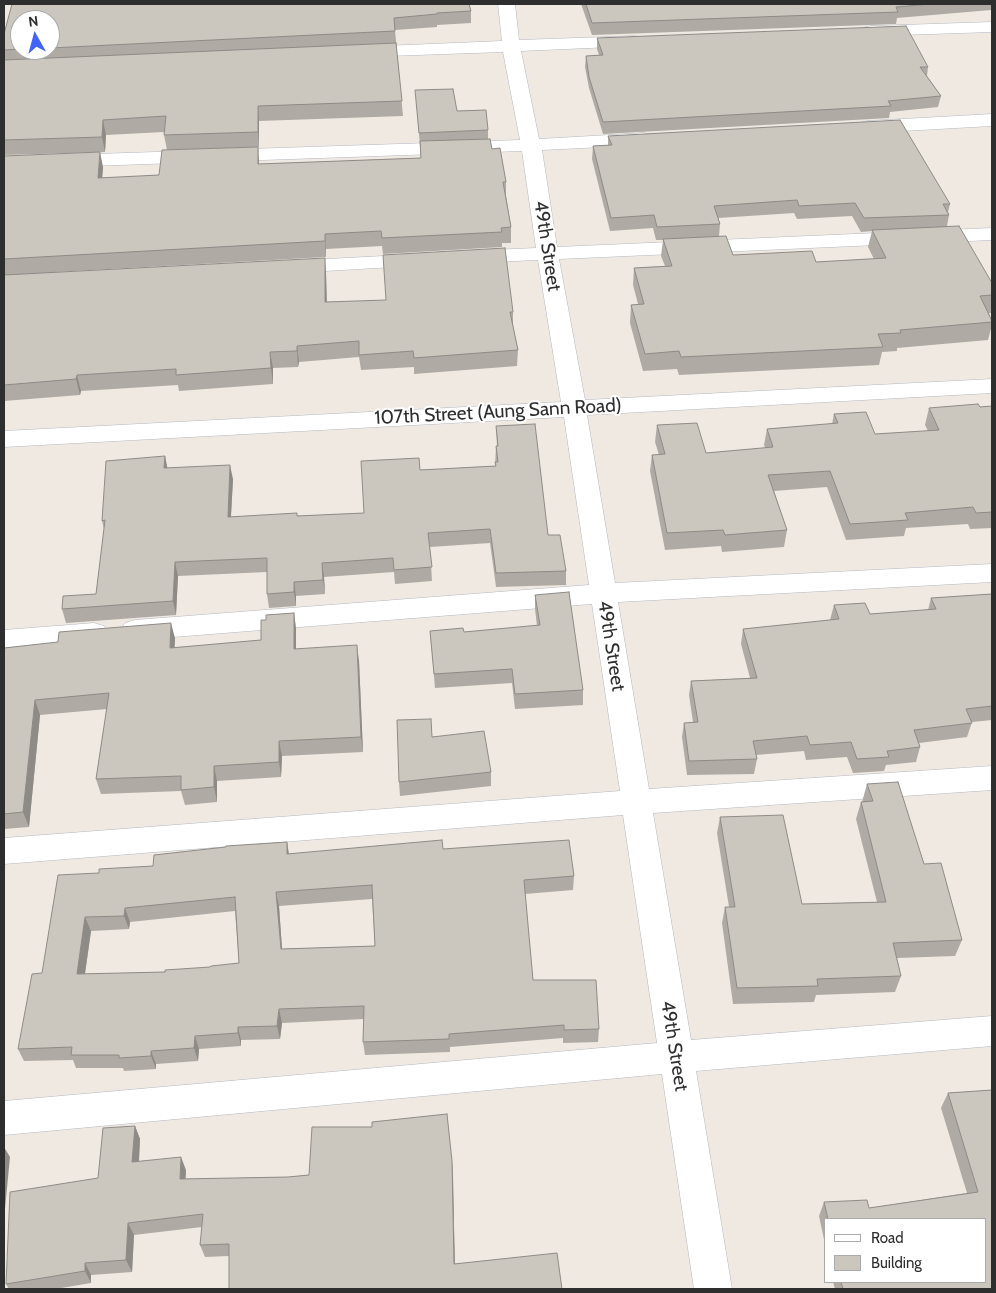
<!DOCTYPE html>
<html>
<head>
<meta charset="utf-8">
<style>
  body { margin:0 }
  #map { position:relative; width:996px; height:1293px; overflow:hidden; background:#efe9e1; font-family:Cabin,sans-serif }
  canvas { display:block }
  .frame { position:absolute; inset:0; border:5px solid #2e2e2e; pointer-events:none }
  .legend { position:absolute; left:824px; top:1218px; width:162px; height:65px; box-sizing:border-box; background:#fff; border:1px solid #ababab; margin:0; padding:6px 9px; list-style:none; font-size:15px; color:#2e2e2e }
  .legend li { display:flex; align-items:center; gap:10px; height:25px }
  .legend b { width:25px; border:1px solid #ababab }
  .north { position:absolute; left:10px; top:10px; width:50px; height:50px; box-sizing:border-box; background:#fff; border:1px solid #ababab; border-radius:50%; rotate:353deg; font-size:14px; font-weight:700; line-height:20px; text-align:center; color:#2e2e2e }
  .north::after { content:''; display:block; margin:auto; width:18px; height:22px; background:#4264fb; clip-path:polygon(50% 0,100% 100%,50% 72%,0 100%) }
</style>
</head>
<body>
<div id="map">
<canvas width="996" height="1293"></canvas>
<div class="frame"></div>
<ul class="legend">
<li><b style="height:6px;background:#fff"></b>Road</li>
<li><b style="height:14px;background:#cbc7bf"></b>Building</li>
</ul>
<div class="north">N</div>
</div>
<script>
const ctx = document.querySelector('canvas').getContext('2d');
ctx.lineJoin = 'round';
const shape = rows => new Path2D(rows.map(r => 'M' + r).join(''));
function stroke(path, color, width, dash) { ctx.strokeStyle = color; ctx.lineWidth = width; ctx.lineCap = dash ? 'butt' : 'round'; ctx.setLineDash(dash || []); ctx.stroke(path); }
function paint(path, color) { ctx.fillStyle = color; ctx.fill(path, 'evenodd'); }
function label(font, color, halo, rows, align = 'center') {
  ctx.font = font + ' Cabin,sans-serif'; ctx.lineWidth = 4; ctx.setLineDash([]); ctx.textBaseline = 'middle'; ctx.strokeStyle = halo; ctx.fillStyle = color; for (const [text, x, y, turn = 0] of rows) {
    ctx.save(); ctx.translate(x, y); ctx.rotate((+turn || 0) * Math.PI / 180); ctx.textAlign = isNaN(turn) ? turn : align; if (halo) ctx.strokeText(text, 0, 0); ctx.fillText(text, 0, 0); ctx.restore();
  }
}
const street = shape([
  [498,4,515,4,519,40,634,36,640,37,643,41,640,45,634,46,521,51,539,139,644,133,651,135,654,139,651,143,644,145,542,150,557,247,992,228,992,240,559,259,585,400,992,379,992,393,587,415,615,583,992,564,992,582,618,602,649,789,992,766,992,790,653,813,691,1040,992,1016,992,1046,696,1071,732,1289,694,1289,662,1074,4,1135,4,1101,657,1043,623,815,4,864,4,838,620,791,592,604,135,640,125,637,121,630,125,623,135,620,589,585,564,417,4,447,4,431,561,402,538,260,469,263,461,262,458,257,461,252,469,251,536,248,522,151,4,169,4,157,520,140,503,52,359,57,353,56,350,52,353,48,359,47,502,41,498,4],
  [992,22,992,32,871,36,865,35,862,31,865,27,871,26,992,22],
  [992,114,992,126,867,133,860,131,857,127,860,123,867,121,992,114],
  [421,254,429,255,432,260,429,265,290,273,282,272,279,267,282,262,290,261,421,254],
  [94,623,104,626,108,633,104,640,94,643,4,650,4,630,94,623]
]);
stroke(street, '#b4b7c1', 1);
paint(street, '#fff');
paint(shape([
  [12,4,469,4,471,11,471,23,437,25,437,27,395,30,403,116,259,121,259,147,167,150,164,135,164,132,106,135,105,152,4,155,4,34],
  [20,20,50,20,50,50,20,50],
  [581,4,992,4,992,6,991,10,897,18,896,24,592,35],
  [597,38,928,67,927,76,941,96,938,107,890,112,889,118,603,134,589,88,585,67,586,56,599,55,597,49],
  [416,99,457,111,488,130,488,139,492,149,506,182,506,196,511,227,511,243,502,243,502,247,383,254,382,246,326,249,326,257,55,272,326,273,327,302,513,312,513,327,518,350,517,366,414,374,414,367,361,370,359,357,299,362,298,367,273,368,273,384,179,391,178,385,81,391,80,395,4,401,4,156,103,167,102,178,159,175,259,164,421,158],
  [608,136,950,204,948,212,949,215,947,226,992,283,992,313,989,313,992,322,992,325,988,340,897,348,897,351,882,352,879,365,679,375,677,369,643,371,630,323,631,305,638,304,633,285,634,268,665,266,661,256,663,240,656,240,653,228,610,231,592,159,593,146,608,145],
  [794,213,797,219,852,216,861,232,872,231,868,247,874,259,816,262,733,255,719,236,720,224,718,218],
  [992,406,992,528,970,529,968,524,906,528,904,536,846,540,827,487,774,491,787,530,784,547,722,552,721,546,665,550,650,471,652,455,659,455,655,442,657,425,706,453,765,448,764,445,767,429,832,424,834,414,875,434,928,431,925,425,929,408,980,407],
  [496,426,548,535,566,571,566,585,496,587,490,543,430,547,432,581,395,584,394,572,324,577,325,594,296,596,296,606,269,608,267,594,267,572,178,576,176,615,66,623,62,609,96,594,104,529,102,521,165,456,167,468,233,479,231,517,298,516,364,513,420,470,495,466,496,446,497,446],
  [992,594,992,720,972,722,967,737,919,743,920,747,916,762,886,765,884,771,853,773,847,757,806,760,804,751,756,755,757,759,754,774,687,775,682,737,684,723,693,722,689,695,691,681,750,678,741,644,743,629,830,620,834,605,870,614,928,610,931,598],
  [535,595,583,690,583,705,515,709,512,683,435,688,430,631,464,632,537,626,535,609],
  [294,613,296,629,296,649,359,661,363,752,282,756,281,777,217,781,217,802,185,805,181,791,101,794,96,779,107,709,40,715,29,827,4,829,4,648,175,638,174,648,261,640,266,620],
  [432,737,491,772,491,786,400,796,399,782],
  [867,784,924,864,962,940,955,956,897,958,901,976,895,992,816,995,814,1002,733,1004,722,923,725,907,729,907,717,833,720,817,802,904,877,902,856,819,861,802,862,802],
  [287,842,289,854,443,849,574,876,573,890,525,894,533,980,599,1029,598,1042,563,1043,563,1038,450,1047,450,1052,365,1055,363,1042,364,1019,282,1023,280,1039,241,1040,241,1046,199,1049,198,1061,156,1064,156,1069,124,1071,123,1068,76,1068,73,1060,24,1061,18,1049,42,973,99,873,153,866],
  [372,899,375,946,282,949,279,906],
  [235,911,239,963,210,967,165,972,85,974,91,931,129,929,130,922],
  [992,1090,992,1289,835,1289,833,1282,985,1282,985,1219,825,1219,825,1244,819,1216,824,1202,869,1208,967,1193,941,1108,948,1093],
  [135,1126,140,1139,139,1162,186,1170,185,1179,288,1177,452,1161,455,1264,562,1289,229,1256,205,1257,200,1245,202,1227,134,1235,132,1272,91,1275,91,1283,55,1289,9,1289,6,1284,98,1178]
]), '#afaba4');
paint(shape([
  [258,106,259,121,259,147,258,132],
  [103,120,106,135,105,152,102,137],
  [258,147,259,162,259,179,258,164],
  [100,152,103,167,101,194,98,178],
  [325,234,326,249,326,257,325,241],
  [325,258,326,273,327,318,325,302],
  [297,346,299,362,298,367,297,351],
  [270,352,273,368,273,384,271,368],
  [77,375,81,391,80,395,76,379],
  [165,456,168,471,164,468],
  [230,465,233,479,230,532,228,517],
  [175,562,178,576,176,615,173,601],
  [322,563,324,577,325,594,323,580],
  [294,582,296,596,296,606,294,592],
  [294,613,296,629,296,664,294,649],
  [171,623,175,638,174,663,170,648],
  [357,645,359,661,363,752,361,737],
  [35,700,40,715,29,827,23,812],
  [279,741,282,756,281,777,279,762],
  [214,766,217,781,217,802,214,787],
  [287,842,289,856,287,854],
  [276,892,279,906,283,963,281,949],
  [125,908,130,922,129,929,124,916],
  [85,917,91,931,83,987,77,974],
  [279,1009,282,1023,280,1039,277,1026],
  [238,1027,241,1040,241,1046,238,1033],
  [195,1036,199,1049,198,1061,194,1048],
  [151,1051,156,1064,156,1069,151,1056],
  [135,1126,140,1139,138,1176,132,1162],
  [4,1147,10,1157,4,1219],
  [181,1157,186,1170,185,1192,180,1179],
  [452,1161,453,1174,455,1276,454,1264],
  [128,1223,134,1235,132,1272,126,1260],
  [85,1263,91,1275,91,1283,85,1271]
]), '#8e8b86');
const building = shape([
  [12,4,469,4,471,11,437,13,437,14,394,18,395,31,50,48,50,20,20,20,20,49,4,50,4,34,12,4],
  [586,4,930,4,896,7,898,12,592,23,586,4],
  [906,26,928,67,920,67,941,96,888,101,891,106,603,122,589,77,586,56,603,55,597,38,906,26],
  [396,43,402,101,258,106,258,132,164,135,166,116,103,120,102,137,4,140,4,60,396,43],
  [453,89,457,111,486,110,488,130,419,133,415,90,453,89],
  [900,120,950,204,943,204,949,215,864,218,855,203,799,206,797,200,714,206,720,224,657,227,654,215,611,218,593,146,612,145,608,136,900,120],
  [490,139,492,149,500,148,506,182,503,182,511,227,501,228,502,232,382,238,381,231,325,234,325,241,4,259,4,156,100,152,98,178,159,175,162,150,258,147,258,164,421,158,420,141,490,139],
  [959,226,992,283,992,295,980,296,992,321,992,322,900,330,901,333,878,334,883,347,681,357,679,351,645,354,631,305,644,304,634,268,672,266,663,239,726,236,733,255,812,251,816,262,886,258,872,230,959,226],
  [505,248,513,312,510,312,518,350,414,358,413,351,359,355,359,341,297,346,297,351,270,352,271,368,176,375,176,369,77,375,76,379,4,385,4,275,325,258,325,302,386,300,383,255,505,248],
  [978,404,980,407,992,406,992,512,976,513,973,507,905,513,908,520,850,524,830,471,768,475,787,530,725,535,723,530,667,533,652,455,665,454,657,425,697,423,706,453,773,447,767,429,838,423,834,414,866,412,875,434,939,430,929,408,978,404],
  [535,424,548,535,560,535,566,571,496,573,490,529,428,533,432,567,394,570,393,558,322,563,323,580,294,582,294,592,267,594,267,558,175,562,173,601,62,609,63,596,96,594,105,520,102,521,106,461,165,456,164,468,230,465,228,517,297,513,297,516,364,513,361,461,419,458,420,470,496,466,495,462,498,462,496,446,498,446,496,426,535,424],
  [569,592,583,690,515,694,512,669,434,674,430,631,463,628,464,632,540,625,535,595,569,592],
  [992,594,992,706,966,709,972,723,914,730,920,747,887,751,889,757,857,759,851,742,810,745,807,736,753,741,757,759,689,761,684,723,698,722,691,681,757,678,743,629,839,619,834,605,865,603,870,614,936,609,931,598,992,594],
  [294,613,294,649,357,645,361,737,279,741,279,762,214,766,214,787,181,790,181,776,96,779,109,693,35,700,23,812,4,814,4,648,58,642,59,632,171,623,170,648,261,640,261,620,266,620,266,615,294,613],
  [431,719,432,737,484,731,491,772,399,782,397,720,431,719],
  [898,782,924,864,941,863,962,940,893,943,901,976,817,979,818,986,737,988,725,907,735,907,720,817,783,815,802,904,886,902,861,802,873,801,867,784,898,782],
  [442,840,443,849,569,840,574,876,524,880,533,980,596,980,599,1029,564,1030,564,1025,449,1034,449,1039,363,1042,364,1006,279,1009,277,1026,238,1027,238,1033,195,1036,194,1048,151,1051,151,1056,119,1058,119,1055,71,1055,72,1047,18,1049,32,974,42,973,58,875,99,873,99,869,153,866,154,855,226,847,226,846,287,842,287,854,442,840],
  [372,885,375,946,281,949,276,892,372,885],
  [235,897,239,963,211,966,210,967,165,970,165,972,77,974,85,917,124,916,125,908,235,897],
  [992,1090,992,1289,843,1289,841,1282,985,1282,985,1219,828,1219,824,1202,867,1200,869,1208,978,1192,948,1093,992,1090],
  [447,1114,452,1161,454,1264,557,1253,562,1289,229,1289,229,1244,200,1245,203,1214,128,1223,126,1260,85,1263,85,1271,6,1284,10,1192,98,1178,103,1128,135,1126,132,1162,181,1157,180,1179,288,1177,309,1175,312,1127,372,1127,372,1122,447,1114]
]);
paint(building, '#cbc7bf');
stroke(building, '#8e8b86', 1);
label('19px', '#2e2e2e', '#fff', [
  ["49th Street",547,246,81],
  ["107th Street (Aung Sann Road)",498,412,-3],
  ["49th Street",611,646,81],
  ["49th Street",674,1046,81]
]);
</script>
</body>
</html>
